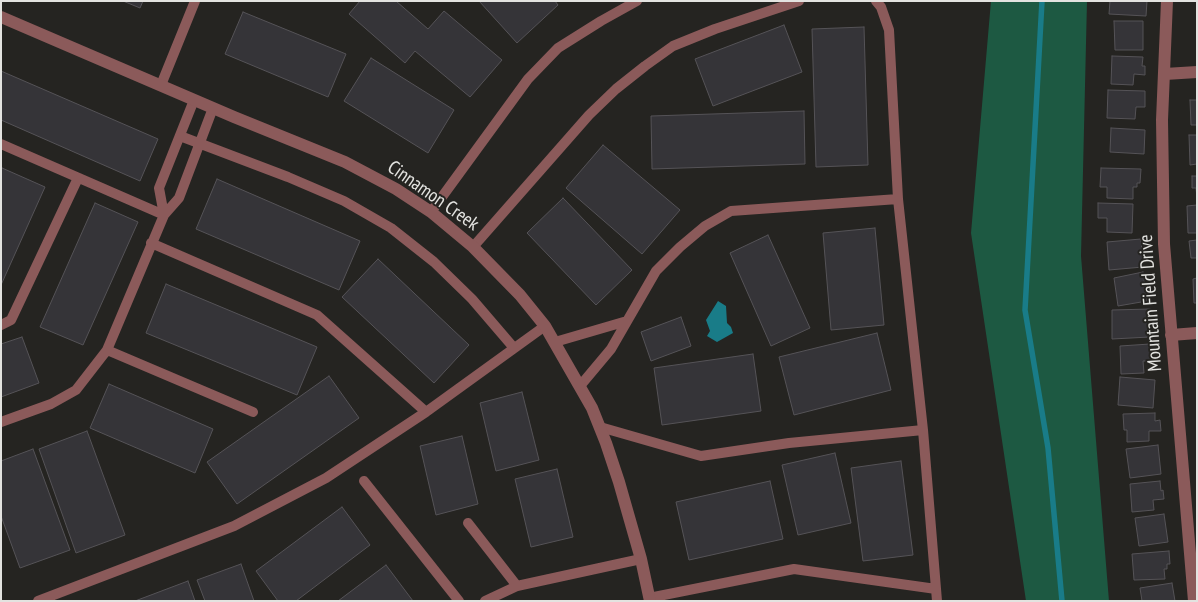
<!DOCTYPE html>
<html>
<head>
<meta charset="utf-8">
<style>
  body { margin:0 }
  #map { position:relative; width:1198px; height:602px; overflow:hidden; background:#252421; font-family:"PT Sans Narrow",sans-serif }
  canvas { display:block }
  .frame { position:absolute; inset:0; border:2px solid #e3e3e0; pointer-events:none }
</style>
</head>
<body>
<div id="map">
<canvas width="1198" height="602"></canvas>
<div class="frame"></div>
</div>
<script>
const ctx = document.querySelector('canvas').getContext('2d');
ctx.lineJoin = 'round';
function paint(path, color) { ctx.fillStyle = color; ctx.fill(path, 'evenodd'); }
const shape = rows => new Path2D(rows.map(r => 'M' + r).join(''));
function stroke(path, color, width, dash) { ctx.strokeStyle = color; ctx.lineWidth = width; ctx.lineCap = dash ? 'butt' : 'round'; ctx.setLineDash(dash || []); ctx.stroke(path); }
function label(font, color, halo, rows, align = 'center') {
  ctx.font = font + ' "PT Sans Narrow",sans-serif'; ctx.lineWidth = 4; ctx.setLineDash([]); ctx.textBaseline = 'middle'; ctx.strokeStyle = halo; ctx.fillStyle = color; for (const [text, x, y, turn = 0] of rows) {
    ctx.save(); ctx.translate(x, y); ctx.rotate((+turn || 0) * Math.PI / 180); ctx.textAlign = isNaN(turn) ? turn : align; if (halo) ctx.strokeText(text, 0, 0); ctx.fillText(text, 0, 0); ctx.restore();
  }
}
paint(shape([
  [991,1,1087,1,1081,256,1109,601,1026,601,971,233]
]), '#1d5942');
paint(shape([
  [718,301,726,306,727,323,731,327,733,333,717,342,707,336,710,331,706,320]
]), '#197c88');
stroke(shape([
  [1042,1,1025,310,1048,448,1062,601]
]), '#197c88', 5.5);
const building = shape([
  [123,1,143,1,140,8,123,1],
  [360,1,396,1,428,29,444,11,502,60,470,97,415,51,405,63,349,14,360,1],
  [479,1,555,1,558,5,517,43,479,1],
  [1110,1,1147,1,1146,16,1109,14,1110,1],
  [243,12,346,54,328,97,225,54,243,12],
  [1114,21,1143,21,1143,50,1115,50,1114,21],
  [784,25,802,72,713,106,695,59,784,25],
  [864,27,868,165,816,167,812,29,864,27],
  [1112,56,1143,57,1142,66,1145,66,1145,75,1134,74,1133,85,1111,84,1112,56],
  [371,58,454,110,428,153,344,101,371,58],
  [1,71,158,139,140,181,1,120,1,71],
  [1108,90,1145,91,1145,107,1136,107,1135,119,1107,118,1108,90],
  [1190,100,1197,100,1197,125,1191,125,1190,100],
  [804,111,805,164,652,169,651,116,804,111],
  [1111,128,1145,130,1144,154,1110,152,1111,128],
  [1189,135,1197,135,1197,164,1190,165,1189,135],
  [603,145,680,210,642,254,566,188,603,145],
  [2,168,45,187,1,285,1,171,2,168],
  [1101,168,1141,169,1140,183,1137,183,1137,187,1133,187,1133,199,1107,198,1107,187,1100,187,1101,168],
  [1192,176,1197,176,1197,198,1196,188,1192,188,1192,176],
  [217,179,360,241,339,290,196,229,217,179],
  [563,198,632,270,596,305,527,233,563,198],
  [95,203,138,222,83,345,40,327,95,203],
  [1098,203,1133,204,1132,233,1107,232,1107,218,1098,218,1098,203],
  [1197,205,1197,233,1188,233,1187,206,1197,205],
  [875,228,884,325,831,330,823,233,875,228],
  [768,235,810,328,771,346,730,253,768,235],
  [1141,239,1143,267,1109,270,1107,242,1141,239],
  [1197,240,1197,258,1191,258,1189,241,1197,240],
  [378,259,469,345,434,383,342,297,378,259],
  [1143,272,1147,301,1118,306,1114,278,1143,272],
  [1197,278,1197,303,1194,303,1193,279,1197,278],
  [166,284,317,347,297,395,146,333,166,284],
  [1150,309,1150,337,1112,339,1112,310,1150,309],
  [681,317,691,346,651,361,641,332,681,317],
  [877,333,891,390,794,415,779,357,877,333],
  [22,337,39,383,1,397,1,344,22,337],
  [1150,344,1150,352,1153,352,1154,361,1143,361,1144,373,1121,374,1120,346,1150,344],
  [753,354,761,411,662,425,654,368,753,354],
  [329,376,359,418,237,504,207,462,329,376],
  [1120,377,1155,380,1153,408,1118,405,1120,377],
  [109,384,213,429,195,473,90,428,109,384],
  [522,392,539,460,496,471,480,403,522,392],
  [1155,413,1155,421,1160,420,1161,431,1149,431,1149,441,1127,442,1127,430,1124,430,1123,414,1155,413],
  [87,431,125,535,76,553,39,449,87,431],
  [462,436,478,504,436,515,420,446,462,436],
  [1158,445,1161,474,1130,478,1126,449,1158,445],
  [33,449,70,550,20,568,1,516,1,461,33,449],
  [835,453,851,523,798,535,782,465,835,453],
  [901,461,913,555,863,561,851,468,901,461],
  [557,469,573,537,531,547,515,479,557,469],
  [770,481,783,539,689,560,676,502,770,481],
  [1160,481,1161,491,1163,490,1164,499,1153,500,1154,510,1132,512,1130,484,1160,481],
  [342,507,370,545,296,601,278,601,256,571,342,507],
  [1164,514,1168,542,1139,546,1135,518,1164,514],
  [1169,551,1170,564,1167,564,1167,569,1164,569,1165,579,1134,580,1132,554,1169,551],
  [241,564,254,601,205,601,197,580,241,564],
  [386,565,413,601,338,601,386,565],
  [188,581,195,601,135,601,188,581],
  [1172,583,1175,601,1142,601,1140,588,1172,583]
]);
paint(building, '#353438');
stroke(building, '#555357', 1);
stroke(shape([
  [876,1,881,7,889,30,898,199,923,430,937,601],
  [161,85,195,1],
  [180,136,288,177,344,201,391,228,434,262,472,299,514,348],
  [1,144,164,215],
  [431,212,528,79,558,48,601,21,637,1],
  [164,215,159,188,194,100],
  [151,243,317,315,426,412],
  [473,247,589,115,616,89,645,66,673,46,715,29,799,1],
  [1,325,11,320,78,178],
  [555,342,627,321],
  [107,350,253,412],
  [580,386,611,349,656,271,680,247,705,226,731,211,898,199],
  [1,422,51,404,76,390,107,350,164,215,179,198,213,108],
  [600,427,701,456,789,443,923,430],
  [364,481,459,601],
  [468,523,517,586],
  [649,598,794,569,936,589],
  [38,601,234,526,326,478,426,412,545,326],
  [485,601,517,586,641,559]
]), '#8b5a5a', 10);
stroke(shape([
  [1167,1,1162,120,1164,244,1194,601],
  [1165,74,1197,72],
  [1171,335,1197,333]
]), '#8b5a5a', 12);
stroke(shape([
  [1,17,234,117,345,162,396,189,431,212,473,247,520,295,545,326,592,408,606,443,619,482,641,559,650,601]
]), '#8b5a5a', 12);
label('19px', '#e3e3e0', '#252421', [
  ["Cinnamon Creek",433,196,35],
  ["Mountain Field Drive",1151,303,-94]
]);
</script>
</body>
</html>
